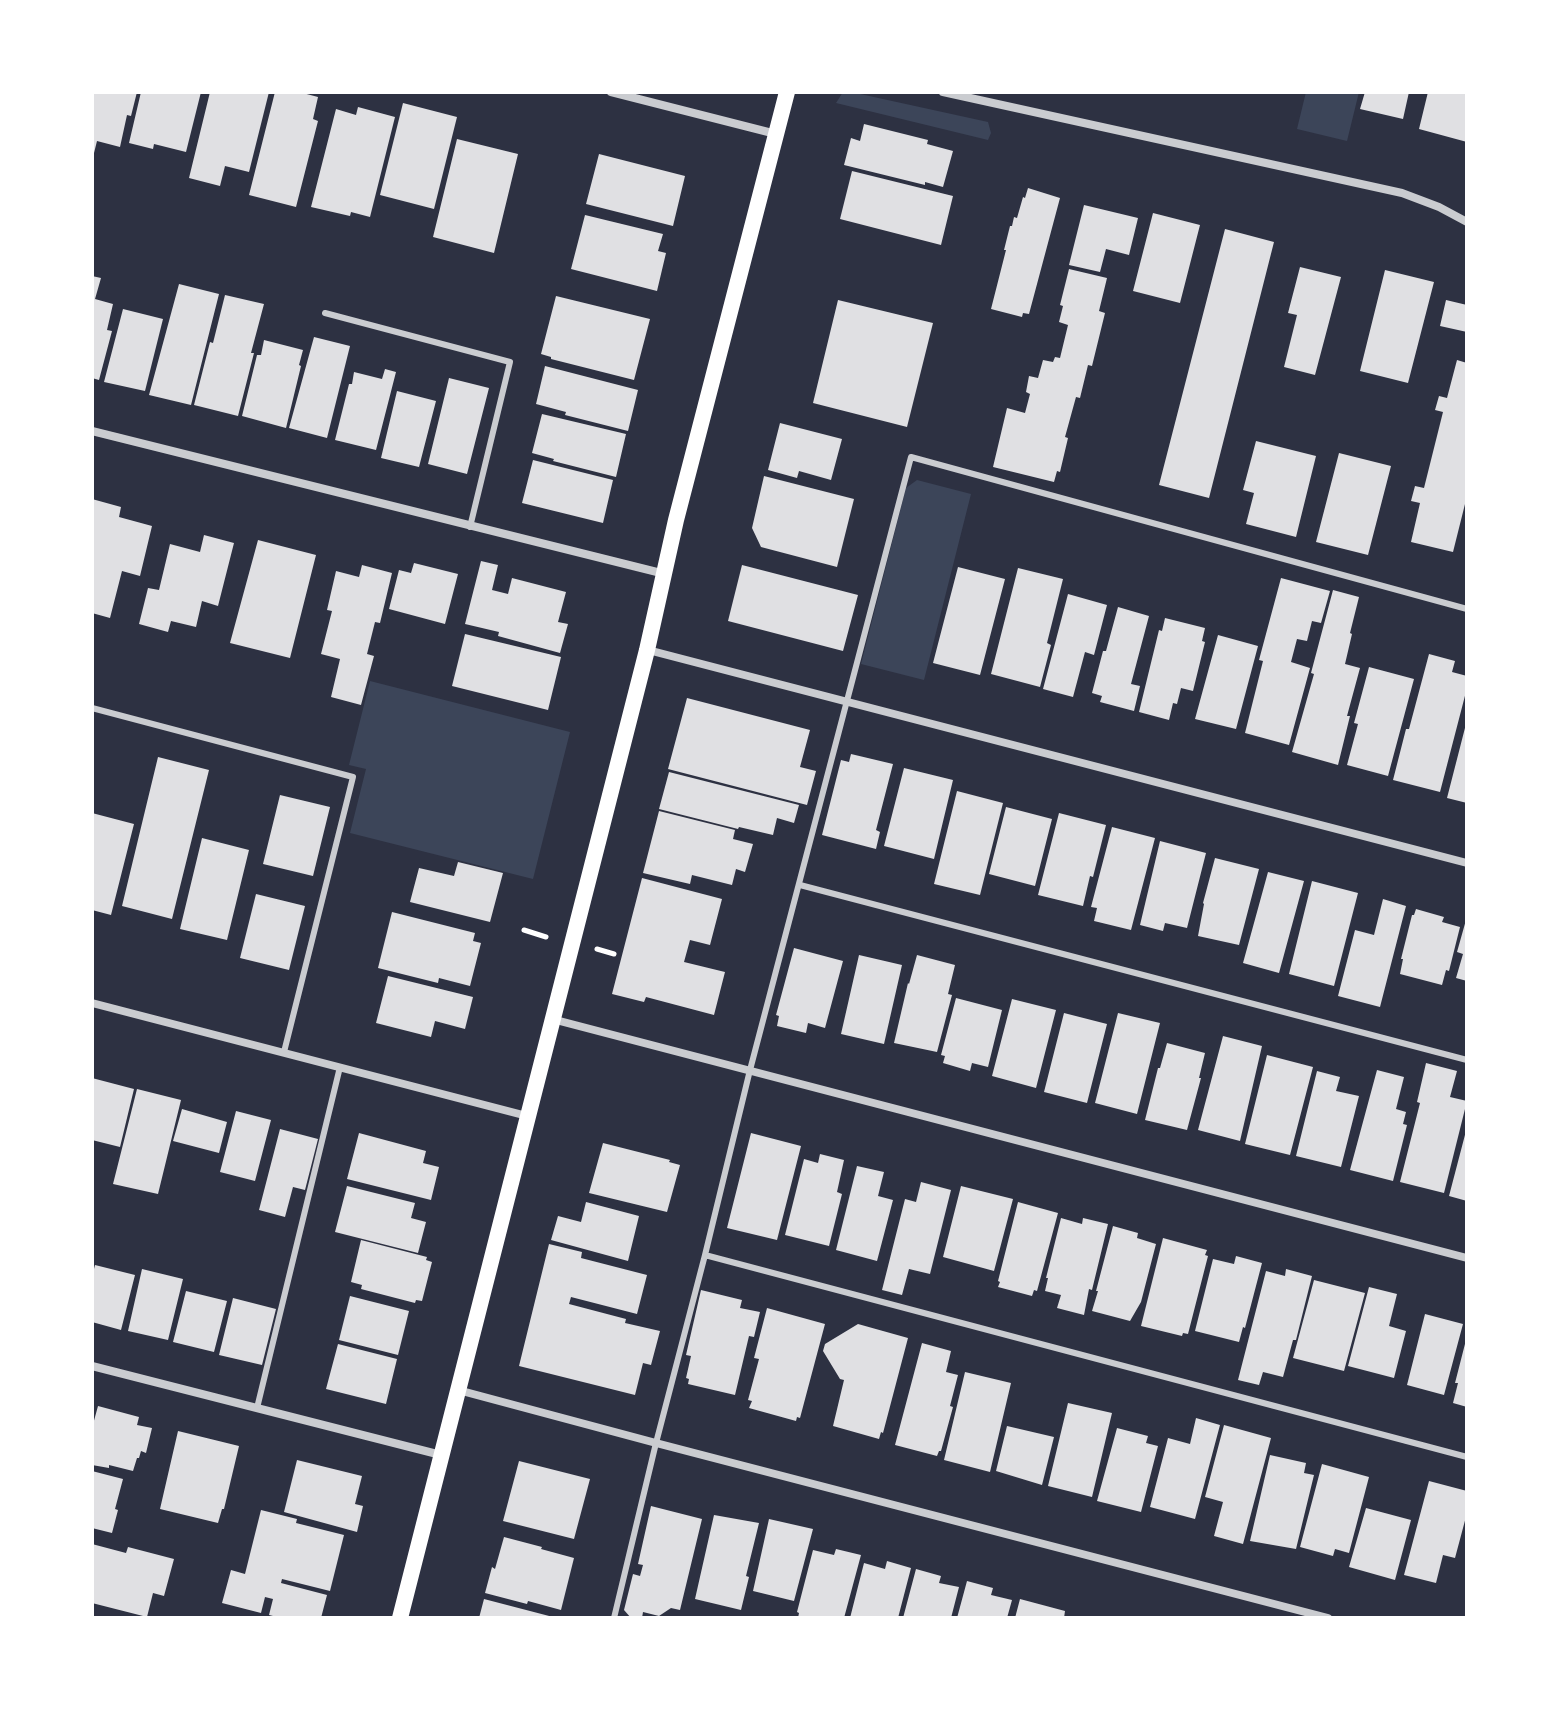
<!DOCTYPE html>
<html>
<head>
<meta charset="utf-8">
<style>
  body { margin:0 }
  #map { position:relative; width:1559px; height:1710px; overflow:hidden; background:#2d3142; font-family:"Golos Text",sans-serif }
  canvas { display:block }
  .frame { position:absolute; inset:0; border:94px solid #fff; pointer-events:none }
</style>
</head>
<body>
<div id="map">
<canvas width="1559" height="1710"></canvas>
<div class="frame"></div>
</div>
<script>
const ctx = document.querySelector('canvas').getContext('2d');
ctx.lineJoin = 'round';
function paint(path, color) { ctx.fillStyle = color; ctx.fill(path, 'evenodd'); }
const shape = rows => new Path2D(rows.map(r => 'M' + r).join(''));
function stroke(path, color, width, dash) { ctx.strokeStyle = color; ctx.lineWidth = width; ctx.lineCap = dash ? 'butt' : 'round'; ctx.setLineDash(dash || []); ctx.stroke(path); }
paint(shape([
  [843,92,851,92,988,122,991,133,988,140,836,103],
  [1306,92,1359,92,1347,141,1297,129],
  [917,480,971,494,924,680,861,664,906,488],
  [370,681,570,732,533,879,350,833,366,769,349,765]
]), '#3c4559');
paint(shape([
  [92,92,137,92,131,116,127,115,120,147,97,141,93,157],
  [141,92,201,92,186,152,154,144,153,149,129,143],
  [210,92,269,92,249,172,225,166,220,186,189,178],
  [275,92,299,92,318,97,313,119,318,121,296,207,249,195],
  [1365,92,1409,92,1403,119,1360,109],
  [1428,92,1467,92,1467,142,1419,129],
  [403,103,457,117,434,209,380,195],
  [358,107,395,117,370,217,351,212,350,216,311,207,336,109,356,115],
  [864,124,928,140,927,144,953,151,943,187,925,182,925,185,844,165,851,138,860,141],
  [457,139,518,154,494,253,433,237],
  [599,154,685,176,673,226,586,204],
  [852,171,953,196,941,245,840,219],
  [1028,188,1060,198,1029,314,1023,313,1022,317,991,309,1006,250,1004,250,1010,226,1012,226,1014,217,1017,218,1023,197,1025,198],
  [1084,205,1138,218,1129,255,1106,249,1100,272,1069,265],
  [1153,213,1200,225,1180,303,1133,291],
  [585,215,663,234,658,251,666,253,657,291,571,269],
  [1225,229,1274,242,1209,498,1159,485],
  [1300,267,1341,277,1315,375,1284,367,1297,315,1288,313],
  [1069,269,1107,278,1099,311,1105,313,1092,366,1088,365,1080,398,1076,397,1065,437,1068,438,1060,472,1057,471,1054,482,993,467,1007,408,1025,413,1030,394,1026,392,1029,376,1038,378,1043,360,1053,362,1055,357,1060,358,1068,325,1059,322,1063,306,1060,305],
  [1385,270,1434,282,1408,383,1360,371],
  [92,276,101,278,95,299,113,304,107,330,112,331,99,380,92,378],
  [179,284,219,294,191,405,149,395],
  [225,295,264,304,251,353,254,353,238,416,194,405,210,342,213,343],
  [556,296,650,319,634,380,551,359,551,357,541,354],
  [838,300,933,323,907,427,813,403],
  [1446,300,1467,305,1467,332,1440,326],
  [123,309,163,319,145,391,104,382],
  [314,337,350,346,327,438,289,428],
  [264,340,303,350,299,365,301,366,286,428,242,416,257,355,261,355],
  [1457,360,1467,363,1467,496,1453,552,1411,542,1420,503,1411,501,1415,486,1424,488,1443,412,1435,410,1439,396,1447,398],
  [545,366,638,390,628,431,565,415,566,412,536,404],
  [385,369,396,372,376,450,335,440,349,384,352,384,354,372,382,379],
  [449,378,489,388,467,474,428,464],
  [397,391,436,401,419,467,381,458],
  [542,414,626,434,616,477,553,461,554,459,532,453],
  [780,423,842,439,831,480,799,471,797,478,768,470],
  [1256,441,1316,456,1296,537,1246,524,1254,493,1243,490],
  [1339,453,1391,466,1368,555,1316,542],
  [533,460,613,480,603,523,522,503],
  [764,476,854,499,837,567,761,547,752,528],
  [92,499,121,507,119,517,152,526,140,576,122,571,110,618,92,613],
  [204,535,234,543,218,606,202,601,196,627,171,621,168,632,139,624,148,588,159,590,170,544,200,552],
  [258,540,316,555,290,658,230,643],
  [481,561,498,565,492,590,508,594,512,578,566,592,558,622,568,624,560,653,498,636,499,632,465,624],
  [414,563,458,574,445,624,389,609,399,570,411,573],
  [362,565,392,573,380,623,375,622,367,654,374,656,361,705,331,697,340,659,321,654,332,611,327,610,336,571,359,577],
  [742,565,858,595,843,651,728,621],
  [958,567,1005,579,980,675,933,663],
  [1018,568,1063,579,1047,643,1051,645,1040,687,991,674],
  [1281,578,1330,591,1321,623,1312,621,1307,641,1297,639,1291,662,1310,668,1289,745,1245,733,1263,661,1259,660],
  [1333,590,1359,597,1350,633,1352,634,1345,664,1360,668,1347,716,1350,716,1338,765,1292,752,1314,674,1311,673],
  [1068,594,1107,605,1094,655,1085,652,1073,697,1043,689],
  [1118,607,1149,616,1131,684,1140,686,1134,711,1100,702,1102,696,1092,693,1103,651,1106,651],
  [1165,618,1205,628,1202,641,1205,642,1193,691,1181,688,1177,704,1173,703,1169,720,1139,712,1159,630,1162,631],
  [465,634,561,657,548,710,452,686],
  [1218,635,1258,646,1236,729,1195,719],
  [1429,654,1455,661,1452,672,1467,676,1467,688,1440,792,1393,780,1406,729,1409,729],
  [1369,667,1414,679,1388,776,1347,765,1358,724,1354,723],
  [687,698,810,730,800,767,816,771,807,805,668,769],
  [1466,724,1467,725,1467,803,1447,798],
  [851,754,893,764,876,830,880,832,876,849,822,835,841,760,849,762],
  [158,757,209,770,172,919,122,906],
  [904,768,953,780,934,859,884,846],
  [669,772,799,805,794,823,777,818,773,835,739,827,738,829,659,809],
  [957,791,1003,803,980,895,934,884],
  [280,795,330,807,313,876,263,864],
  [1006,807,1052,819,1035,886,989,874],
  [659,811,735,830,733,839,753,844,745,872,736,869,732,885,692,875,690,884,643,873],
  [92,813,134,824,111,915,92,910],
  [1059,813,1106,825,1093,877,1090,876,1083,906,1038,895],
  [1112,827,1155,838,1131,930,1094,921,1097,908,1091,907],
  [202,838,249,850,227,940,180,929],
  [1160,841,1206,853,1187,928,1165,923,1163,931,1140,925],
  [1215,858,1259,869,1239,945,1198,936,1204,904,1203,903],
  [458,862,503,873,490,922,410,902,419,868,454,876],
  [1268,872,1304,881,1279,973,1243,963],
  [642,878,722,899,710,945,690,940,684,962,725,972,714,1015,646,997,644,1002,612,994],
  [1312,881,1358,893,1334,986,1289,974],
  [256,894,305,906,289,970,240,958],
  [1383,899,1406,906,1380,1007,1338,996,1355,930,1374,935],
  [1416,909,1444,917,1442,922,1460,927,1449,971,1446,970,1442,985,1400,974,1403,959,1401,959,1412,915,1414,915],
  [392,912,475,933,473,941,481,943,470,986,439,978,438,983,378,968],
  [1466,920,1467,920,1467,981,1456,978,1463,954,1457,952],
  [794,948,843,961,825,1028,808,1023,806,1033,777,1026,779,1016,776,1015],
  [859,955,902,965,884,1044,841,1034],
  [917,955,955,965,948,994,952,995,937,1052,894,1043,908,983,909,984],
  [388,976,473,997,465,1029,435,1021,431,1037,376,1023],
  [956,998,1002,1010,988,1067,972,1063,970,1071,943,1063,945,1056,941,1055],
  [1012,999,1056,1010,1036,1088,992,1076],
  [1064,1013,1107,1024,1087,1103,1044,1092],
  [1118,1013,1160,1023,1137,1114,1095,1103],
  [1223,1036,1262,1046,1240,1141,1198,1130],
  [1167,1043,1205,1053,1199,1078,1201,1078,1187,1130,1145,1120,1158,1068,1160,1068],
  [1267,1055,1313,1067,1290,1155,1245,1144],
  [1426,1063,1457,1071,1450,1097,1467,1101,1444,1193,1400,1182,1420,1103,1417,1102],
  [1377,1070,1404,1077,1396,1109,1406,1112,1403,1124,1407,1125,1393,1181,1350,1170],
  [1317,1071,1340,1077,1336,1091,1359,1096,1341,1167,1296,1156],
  [92,1078,134,1089,120,1147,92,1140],
  [137,1089,181,1100,158,1194,113,1184],
  [182,1109,227,1122,219,1153,173,1141],
  [236,1111,271,1120,255,1181,220,1172],
  [280,1129,318,1139,305,1190,293,1187,285,1217,259,1210],
  [1466,1131,1467,1131,1467,1201,1449,1196],
  [359,1133,426,1151,423,1163,439,1167,431,1200,347,1179],
  [751,1133,801,1146,777,1240,727,1228],
  [603,1143,670,1160,669,1162,680,1165,667,1212,589,1193],
  [820,1154,844,1160,837,1192,842,1194,829,1246,785,1235,804,1159,818,1163],
  [857,1166,884,1172,878,1196,893,1200,877,1261,836,1250],
  [921,1182,951,1190,930,1274,909,1269,902,1295,882,1290,905,1199,916,1202],
  [347,1186,415,1203,411,1218,426,1222,418,1253,335,1232],
  [961,1186,1013,1199,994,1271,943,1257],
  [586,1202,639,1216,628,1261,551,1240,558,1216,581,1222],
  [1018,1202,1058,1213,1037,1291,1034,1290,1032,1296,998,1287,1000,1282,998,1281],
  [1061,1218,1082,1224,1083,1218,1108,1224,1092,1290,1089,1289,1084,1315,1057,1308,1061,1295,1045,1291,1048,1278,1046,1278],
  [1113,1226,1138,1233,1137,1238,1156,1244,1141,1302,1130,1321,1092,1311,1098,1291,1096,1291],
  [1163,1238,1207,1250,1205,1255,1208,1256,1188,1334,1183,1333,1182,1336,1141,1326],
  [361,1240,427,1257,426,1260,432,1262,422,1301,416,1300,415,1303,361,1289,362,1285,351,1282],
  [549,1244,582,1252,581,1258,647,1275,637,1314,571,1297,569,1304,626,1319,625,1323,660,1331,651,1365,643,1363,635,1395,519,1366],
  [1236,1256,1262,1263,1245,1328,1243,1327,1239,1342,1195,1331,1213,1259,1234,1264],
  [95,1265,135,1275,121,1330,92,1322,92,1277],
  [142,1269,183,1279,168,1340,128,1331],
  [1286,1269,1312,1276,1296,1340,1293,1340,1283,1377,1263,1372,1259,1385,1238,1380,1266,1271,1285,1276],
  [1314,1280,1365,1293,1344,1371,1293,1358],
  [1369,1287,1397,1294,1389,1326,1406,1331,1394,1378,1348,1366],
  [701,1290,742,1300,740,1308,760,1312,754,1337,749,1336,735,1395,688,1384,689,1379,686,1378,691,1356,686,1355],
  [186,1291,227,1301,214,1352,173,1342],
  [350,1296,409,1311,398,1355,339,1340],
  [233,1298,276,1309,262,1365,219,1355],
  [767,1308,825,1324,800,1418,797,1417,796,1421,749,1408,752,1401,748,1400,759,1359,754,1358],
  [1425,1314,1463,1324,1444,1395,1407,1385],
  [858,1324,908,1338,883,1433,881,1432,879,1439,833,1426,844,1380,840,1379,823,1351,825,1344],
  [1466,1340,1467,1340,1467,1407,1453,1403,1458,1383,1455,1383],
  [922,1343,951,1351,946,1372,958,1375,950,1406,953,1407,941,1451,939,1451,937,1456,895,1445],
  [338,1344,397,1359,386,1404,326,1389],
  [965,1372,1011,1383,990,1472,944,1460],
  [1068,1403,1112,1413,1092,1497,1048,1486],
  [98,1406,139,1417,137,1425,152,1428,146,1453,141,1451,139,1458,137,1458,133,1471,109,1465,109,1468,92,1465,92,1428],
  [1196,1418,1220,1425,1195,1519,1150,1507,1168,1438,1190,1444],
  [1224,1425,1271,1438,1243,1544,1214,1536,1223,1502,1205,1497],
  [1007,1426,1054,1437,1042,1485,996,1471],
  [1117,1428,1148,1436,1146,1443,1158,1446,1141,1512,1097,1501],
  [178,1431,239,1446,224,1509,222,1509,218,1523,160,1509],
  [1270,1455,1306,1463,1304,1473,1314,1475,1296,1549,1250,1541],
  [297,1460,362,1476,355,1504,363,1506,357,1532,284,1512],
  [519,1461,590,1479,574,1539,503,1521],
  [1322,1464,1369,1477,1349,1553,1335,1549,1333,1556,1300,1547],
  [92,1471,123,1479,115,1509,118,1510,112,1533,92,1528],
  [1429,1481,1467,1491,1467,1513,1455,1558,1443,1555,1436,1583,1404,1575],
  [651,1506,702,1519,680,1610,671,1608,659,1616,643,1612,642,1618,631,1618,624,1610,633,1574,640,1576,643,1565,638,1564],
  [1366,1508,1411,1520,1395,1580,1349,1567],
  [261,1510,297,1519,296,1523,344,1535,330,1591,282,1579,281,1583,327,1595,321,1618,281,1618,269,1615,273,1599,265,1597,261,1613,222,1603,231,1570,245,1574],
  [714,1515,759,1523,746,1576,749,1577,741,1610,695,1599],
  [769,1519,813,1529,794,1601,753,1591],
  [504,1537,542,1547,541,1549,574,1558,561,1610,528,1601,527,1604,485,1593,492,1567,495,1569],
  [92,1544,126,1553,128,1547,174,1559,164,1596,153,1593,147,1617,92,1603],
  [836,1549,861,1555,844,1618,798,1618,799,1613,797,1612,813,1550,834,1555],
  [887,1561,911,1568,898,1618,850,1618,864,1563,885,1569],
  [916,1569,941,1576,939,1583,959,1587,951,1618,903,1618],
  [967,1581,993,1588,991,1595,1012,1600,1007,1618,957,1618],
  [484,1599,553,1617,553,1618,479,1618],
  [1020,1599,1065,1611,1064,1618,1015,1618]
]), '#e0e0e3');
stroke(shape([
  [524,930,546,937],
  [597,949,614,954]
]), '#fff', 5);
stroke(shape([
  [325,313,510,362,470,527],
  [92,708,353,777,284,1052],
  [800,885,1467,1060],
  [705,1255,1467,1457],
  [257,1408,340,1067],
  [614,1618,656,1443,705,1255,750,1070,911,457,1467,609]
]), '#caccd0', 6);
stroke(shape([
  [611,92,776,134],
  [943,92,1402,193,1439,207,1467,222],
  [92,431,665,574],
  [648,650,1467,863],
  [92,1003,527,1116],
  [552,1019,1467,1258],
  [92,1366,441,1455],
  [458,1390,656,1443,1328,1618]
]), '#caccd0', 8);
stroke(shape([
  [400,1618,647,650,676,520,787,92]
]), '#fff', 16);
</script>
</body>
</html>
